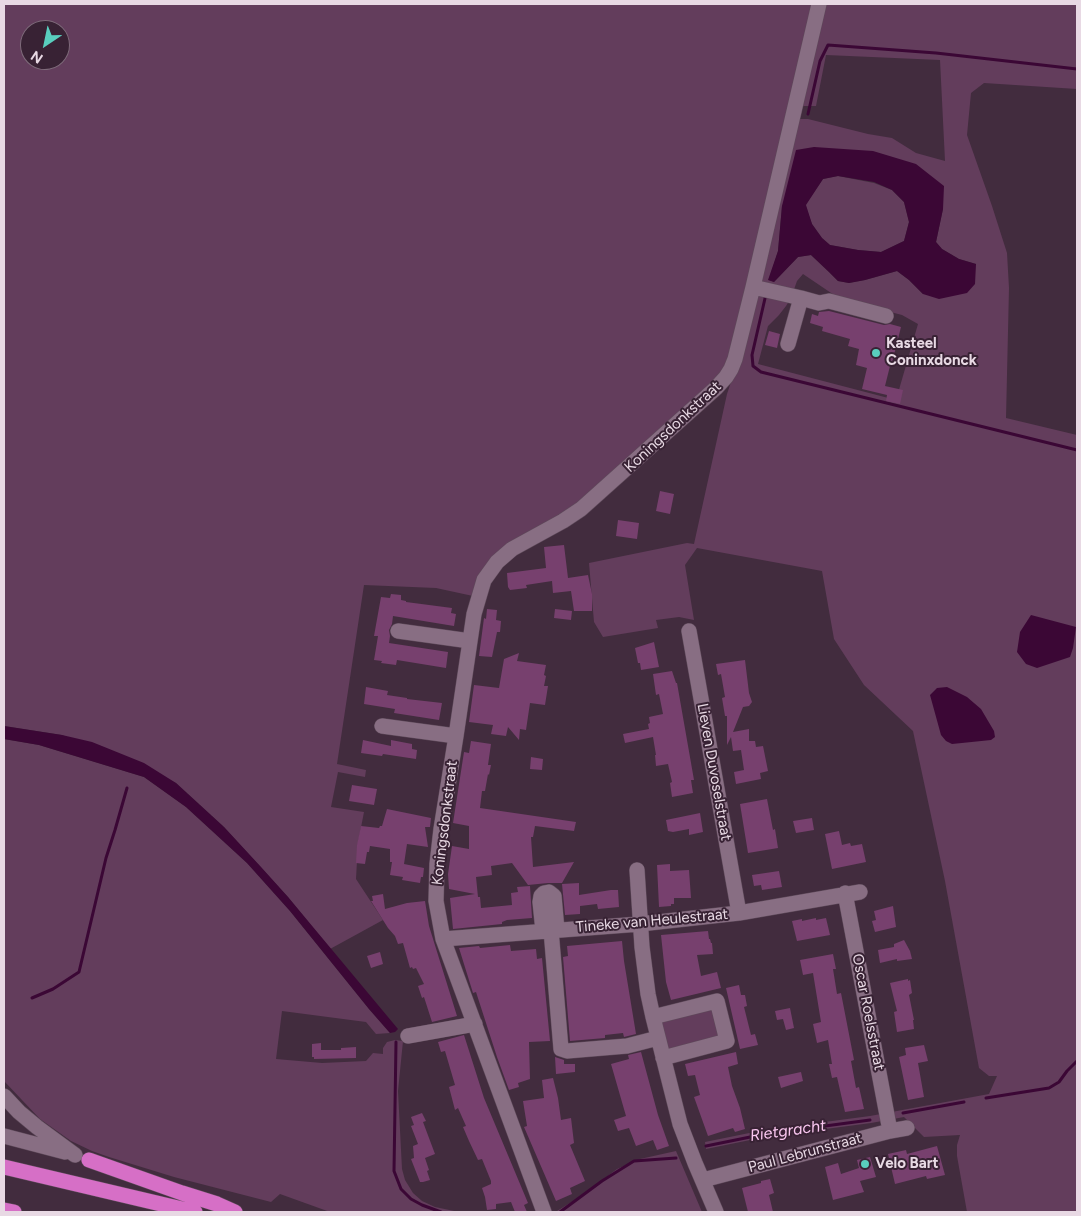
<!DOCTYPE html>
<html>
<head>
<meta charset="utf-8">
<style>
  body { margin:0 }
  #map { position:relative; width:1081px; height:1216px; overflow:hidden; background:#422c3e; font-family:Figtree,sans-serif }
  canvas { display:block }
  .frame { position:absolute; inset:0; border:5px solid #e8d9e4; pointer-events:none }
  .north { position:absolute; left:20px; top:20px; width:50px; height:50px; box-sizing:border-box; background:#382234; border:1px solid #7e6b7a; border-radius:50%; rotate:214deg; font-size:14px; font-weight:700; line-height:20px; text-align:center; color:#e8d9e4 }
  .north::after { content:''; display:block; margin:auto; width:18px; height:22px; background:#59cebe; clip-path:polygon(50% 0,100% 100%,50% 72%,0 100%) }
</style>
</head>
<body>
<div id="map">
<canvas width="1081" height="1216"></canvas>
<div class="frame"></div>
<div class="north">N</div>
</div>
<script>
const ctx = document.querySelector('canvas').getContext('2d');
ctx.lineJoin = 'round';
function paint(path, color) { ctx.fillStyle = color; ctx.fill(path, 'evenodd'); }
const shape = rows => new Path2D(rows.map(r => 'M' + r).join(''));
function stroke(path, color, width, dash) { ctx.strokeStyle = color; ctx.lineWidth = width; ctx.lineCap = dash ? 'butt' : 'round'; ctx.setLineDash(dash || []); ctx.stroke(path); }
function label(font, color, halo, rows, align = 'center') {
  ctx.font = font + ' Figtree,sans-serif'; ctx.lineWidth = 4; ctx.setLineDash([]); ctx.textBaseline = 'middle'; ctx.strokeStyle = halo; ctx.fillStyle = color; for (const [text, x, y, turn = 0] of rows) {
    ctx.save(); ctx.translate(x, y); ctx.rotate((+turn || 0) * Math.PI / 180); ctx.textAlign = isNaN(turn) ? turn : align; if (halo) ctx.strokeText(text, 0, 0); ctx.fillText(text, 0, 0); ctx.restore();
  }
}
paint(shape([
  [4,4,813,4,727,367,719,380,578,505,509,545,473,596,436,588,364,585,337,764,366,770,365,777,338,772,331,807,364,812,358,843,356,879,383,920,330,949,288,897,224,827,176,783,62,735,4,726],
  [30,30,60,30,60,60,30,60],
  [821,4,1077,4,1077,89,984,83,971,93,967,135,992,206,1007,253,1009,288,1006,418,1077,435,1077,1212,967,1212,957,1156,957,1145,960,1135,924,1137,904,1117,871,1123,765,1137,706,1149,705,1142,764,1130,870,1116,989,1094,997,1076,989,1076,979,1068,945,881,913,731,864,685,834,639,822,571,697,548,685,565,694,620,679,617,656,620,658,628,603,637,594,622,589,563,687,543,694,544,727,394,735,370,798,119,808,119,868,134,892,138,916,153,945,161,940,60,826,55,816,106,800,106],
  [814,147,943,209,936,242,942,249,959,259,976,264,923,294,909,280,897,271,865,280,849,283,838,281,829,272,811,255,798,257,774,282,769,280,778,251,782,206],
  [803,274,840,299,902,315,918,324,896,400,758,364,768,326,779,315,786,306,791,298,797,281],
  [838,176,874,183,892,190,904,202,909,222,904,241,881,252,858,250,830,245,822,238,812,224,805,205,823,179],
  [4,739,39,745,144,777,186,807,247,863,290,911,369,1009,390,1033,376,1034,366,1022,282,1011,276,1059,322,1063,366,1061,373,1053,383,1054,383,1048,387,1042,395,1040,403,1041,398,1091,402,1169,405,1180,413,1193,422,1201,435,1207,459,1212,330,1212,280,1194,271,1202,174,1177,109,1157,92,1151,71,1141,40,1119,4,1081],
  [712,1008,721,1036,669,1051,659,1022],
  [676,1151,702,1212,558,1212,557,1211,581,1196,617,1169,640,1159]
]), '#633d5c');
paint(shape([
  [814,147,873,151,916,164,944,186,943,209,936,242,942,249,959,259,976,264,975,284,967,293,939,299,923,294,909,280,897,271,865,280,849,283,838,281,829,272,811,255,798,257,774,282,768,280,778,251,782,206,796,150],
  [838,176,874,182,892,190,904,202,909,222,904,241,881,252,858,250,830,245,822,238,812,224,806,205,823,179],
  [1031,615,1076,627,1073,648,1070,657,1037,668,1026,664,1017,652,1020,632],
  [947,687,967,697,981,709,994,731,995,737,991,740,952,744,946,741,941,735,930,695,937,688],
  [4,726,62,735,92,742,144,763,176,783,224,827,261,867,288,897,398,1029,395,1032,390,1033,369,1009,290,911,247,863,186,807,144,777,39,745,4,739]
]), '#3b0735');
stroke(shape([
  [808,114,820,61,828,45,936,53,1077,69],
  [766,294,752,355,753,366,761,372,1077,450],
  [32,998,53,989,79,972,106,858,115,830,127,788],
  [396,1042,394,1171,401,1189,411,1199,422,1205,441,1212],
  [986,1098,1049,1088,1059,1082,1067,1071,1077,1061],
  [903,1113,964,1102],
  [706,1146,765,1134,870,1120],
  [560,1212,602,1181,634,1161,676,1158]
]), '#3b0735', 3);
paint(shape([
  [829,311,884,325,890,324,901,327,891,367,890,366,885,386,903,390,900,404,886,401,887,395,862,389,867,368,856,365,859,349,848,346,850,339,822,331,823,327,810,323,812,314,818,316,819,312],
  [769,331,780,334,777,348,765,345],
  [660,491,674,494,670,514,656,511],
  [618,520,639,523,637,539,616,536],
  [564,545,568,578,588,575,592,594,592,611,574,611,571,591,553,593,552,581,526,585,527,588,510,590,508,587,507,573,546,568,544,547],
  [391,594,401,595,401,600,406,601,406,602,452,608,451,613,456,614,454,626,393,616,392,624,389,630,390,636,389,643,448,652,446,668,397,660,396,665,381,663,382,661,374,660,378,636,374,636,381,597,390,598],
  [487,609,497,610,496,620,501,621,500,632,497,632,492,657,479,656,484,618,486,619],
  [555,609,572,611,571,620,554,618],
  [654,642,659,667,641,670,640,663,638,663,635,648],
  [519,653,517,661,546,665,544,675,546,676,544,686,548,686,545,705,530,703,526,730,520,729,519,740,508,727,506,736,491,734,493,725,469,722,474,685,499,688,504,659],
  [745,660,749,693,752,702,749,706,743,707,733,732,749,729,749,741,755,741,756,747,763,746,768,771,760,773,761,779,736,784,734,772,744,770,741,750,733,751,731,737,727,745,727,716,725,716,722,698,725,697,721,674,718,675,716,664],
  [672,671,676,683,677,683,694,780,691,780,693,793,672,797,670,783,672,782,668,764,656,766,655,755,656,755,653,737,625,743,623,734,649,729,648,724,650,723,649,717,663,714,659,694,656,695,653,674],
  [366,687,388,691,387,695,407,698,407,699,442,703,439,720,394,713,395,709,364,704],
  [363,740,391,746,391,740,412,744,412,749,417,750,416,759,383,754,382,756,361,753],
  [471,741,491,744,488,765,491,765,489,775,488,774,485,791,482,791,480,808,576,822,574,831,535,826,533,837,531,837,533,867,574,862,562,883,548,883,528,885,512,863,491,866,492,875,476,877,478,897,480,897,481,908,512,905,511,893,518,892,517,887,530,886,532,918,507,920,502,922,502,924,453,929,450,898,475,894,449,889,448,874,452,846,469,849,469,826,453,823,464,752,469,753],
  [531,757,543,759,542,770,530,769],
  [352,785,377,789,374,805,349,801],
  [767,799,773,830,775,829,778,848,748,853,740,804],
  [387,809,431,818,430,827,425,827,428,847,407,844,404,864,424,868,423,877,421,877,420,883,402,880,403,877,390,875,392,862,390,862,390,849,370,846,369,852,367,852,365,864,356,863,357,845,361,826,379,828,380,826,382,826],
  [700,813,703,832,689,835,689,829,673,832,668,831,666,820],
  [812,818,814,830,796,833,793,821],
  [839,831,842,845,850,843,851,846,862,844,866,862,832,869,825,834],
  [670,864,670,871,689,870,691,898,674,898,674,904,671,904,671,906,659,907,657,865],
  [779,871,782,887,762,890,761,885,754,886,752,875],
  [579,883,579,895,611,890,618,890,619,907,598,909,597,904,580,906,580,914,565,915,562,884],
  [383,894,385,909,407,903,425,901,429,926,457,1016,432,1022,424,997,422,998,418,986,424,984,416,968,413,969,412,967,410,968,403,943,398,944,395,936,388,928,371,901,373,901,372,896],
  [893,906,896,927,875,932,872,921,876,920,874,911],
  [816,918,816,920,826,918,830,935,797,941,792,921,802,919,802,921],
  [708,931,709,939,710,939,711,943,712,943,713,954,697,955,701,976,717,972,721,988,671,1000,666,982,661,935],
  [904,940,910,951,912,959,897,961,897,959,880,963,878,950,894,947,894,944],
  [622,941,624,961,636,1034,624,1037,623,1033,605,1035,605,1038,570,1041,563,957,568,956,567,946],
  [510,945,511,951,536,949,537,959,542,958,550,1041,529,1042,530,1079,518,1083,519,1087,509,1090,497,1057,476,992,473,993,459,948,479,946,480,948],
  [380,952,383,964,371,968,367,956],
  [833,954,836,969,833,969,837,994,841,993,854,1060,851,1061,856,1088,859,1087,864,1109,845,1112,837,1077,832,1078,829,1064,832,1064,828,1040,817,1043,813,1024,821,1022,813,973,803,975,800,960],
  [908,979,908,981,910,980,912,993,909,995,914,1020,913,1020,914,1029,897,1032,894,1012,897,1011,890,983],
  [739,985,741,995,745,995,747,1006,744,1007,751,1035,755,1034,758,1045,740,1049,726,988],
  [790,1008,794,1028,786,1030,783,1019,777,1020,775,1011],
  [464,1035,484,1098,528,1203,524,1205,527,1212,515,1212,511,1202,496,1204,496,1209,487,1210,485,1197,482,1188,491,1184,491,1181,482,1159,478,1160,469,1141,463,1127,466,1126,458,1108,455,1110,449,1087,455,1085,445,1051,441,1052,438,1042],
  [321,1043,321,1050,341,1050,341,1048,356,1047,356,1058,314,1059,314,1057,312,1057,312,1044],
  [924,1045,928,1061,918,1063,924,1097,908,1100,899,1057,906,1055,905,1048],
  [641,1052,658,1115,669,1146,657,1150,653,1140,636,1146,629,1128,618,1131,614,1120,626,1116,611,1064,629,1059,628,1055],
  [736,1052,738,1064,728,1067,732,1086,740,1108,745,1129,735,1132,733,1128,708,1136,694,1097,700,1095,695,1075,688,1076,685,1064],
  [555,1057,564,1060,564,1064,575,1064,575,1072,556,1074],
  [801,1072,803,1081,781,1088,778,1077],
  [553,1078,558,1098,561,1120,571,1118,574,1143,570,1145,585,1181,570,1188,572,1194,556,1201,524,1127,527,1126,523,1101,544,1098,542,1080],
  [422,1113,426,1121,423,1122,435,1154,425,1158,429,1170,427,1171,430,1180,423,1182,420,1182,411,1159,414,1158,413,1146,418,1144,411,1126,414,1125,411,1117],
  [937,1146,945,1175,927,1179,926,1176,895,1184,888,1154,906,1150,907,1154],
  [870,1157,876,1177,860,1181,864,1192,833,1200,825,1167,838,1163,841,1174,859,1168,857,1160],
  [770,1179,774,1193,769,1195,773,1212,748,1212,742,1188,761,1183,761,1181]
]), '#77406e');
const minor = shape([
  [753,287,801,298,788,344],
  [801,298,819,303,829,301,886,316],
  [398,631,470,641],
  [689,631,739,913],
  [382,726,456,736],
  [637,870,642,947,648,994,653,1017,680,1124,695,1163,716,1212],
  [845,893,890,1131],
  [551,930,561,1049,567,1051,627,1046,658,1038],
  [543,931,540,902,541,896,544,893,549,892,554,896,557,930],
  [443,939,640,924,739,913,860,892],
  [653,1017,717,1001,727,1041,663,1058],
  [408,1036,475,1024],
  [4,1096,19,1112,37,1127,75,1155],
  [4,1136,65,1152],
  [703,1180,890,1131,907,1128],
  [544,1212,443,939,436,901,437,864,441,829,456,736,474,614,484,580,497,562,512,549,563,521,581,509,716,388,726,377,731,369,735,359,753,287,819,4]
]);
const highway = shape([
  [89,1160,182,1193,217,1204,235,1212],
  [4,1167,195,1212],
  [4,1210,14,1212]
]);
stroke(minor, '#5e4a5a', 16);
stroke(highway, '#5e4a5a', 16);
stroke(minor, '#886e83', 15);
stroke(highway, '#d66fc6', 15);
for (const [x, y, r, color] of [
  [876,353,5,"#59cebe"],
  [865,1164,5,"#59cebe"]
]) { const dot = new Path2D(); dot.arc(x, y, r, 0, 2 * Math.PI); ctx.fillStyle = color; ctx.fill(dot); stroke(dot, '#382234', 2); }
label('bold 15px', '#e8d9e4', '#382234', [
  ["Kasteel",886,344],
  ["Coninxdonck",886,361],
  ["Velo Bart",875,1164]
], 'left');
label('15px', '#e8d9e4', '#382234', [
  ["Koningsdonkstraat",673,427,-43],
  ["Lieven Duvoselstraat",714,772,80],
  ["Koningsdonkstraat",445,823,-83],
  ["Tineke van Heulestraat",652,921,-5],
  ["Oscar Roelsstraat",868,1012,79],
  ["Paul Lebrunstraat",805,1153,-15]
]);
label('italic 16px', '#fac7f0', '#382234', [
  ["Rietgracht",788,1131,-8]
]);
</script>
</body>
</html>
